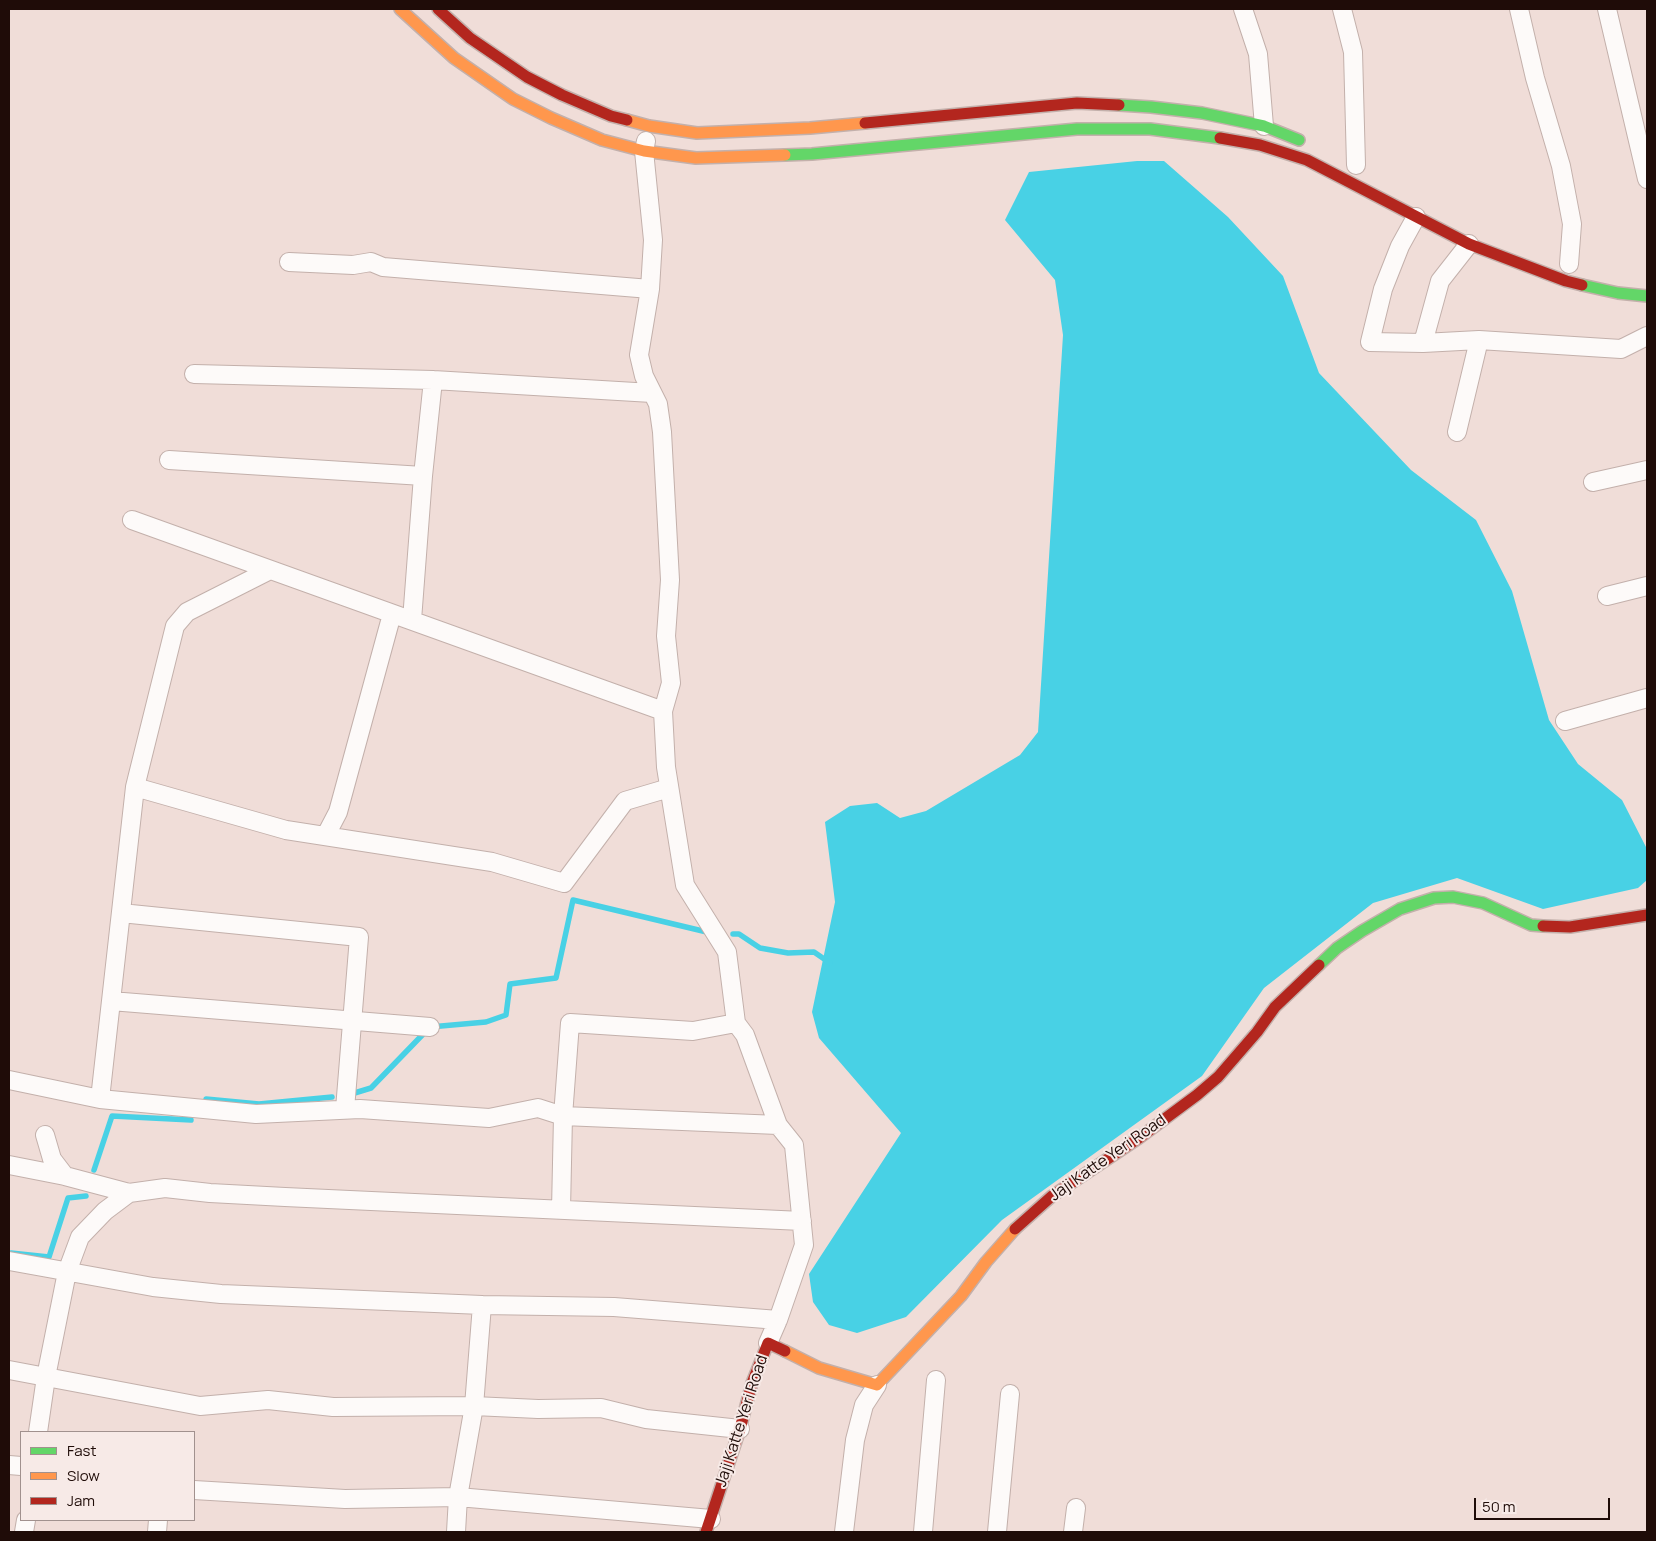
<!DOCTYPE html>
<html>
<head>
<meta charset="utf-8">
<style>
  body { margin:0 }
  #map { position:relative; width:1656px; height:1541px; overflow:hidden; background:#f0ddd8; font-family:Manrope,sans-serif }
  canvas { display:block }
  .frame { position:absolute; inset:0; border:10px solid #1f0c08; pointer-events:none }
  .legend { position:absolute; left:20px; top:1431px; width:175px; height:90px; box-sizing:border-box; background:#f7eae7; border:1px solid #a1918e; margin:0; padding:6px 9px; list-style:none; font-size:15px; color:#1f0c08 }
  .legend li { display:flex; align-items:center; gap:10px; height:25px }
  .legend b { width:25px; border:1px solid #a1918e }
  .scale { position:absolute; left:1474px; top:1498px; width:136px; height:22px; box-sizing:border-box; border:2px solid #1f0c08; border-top:0; padding-left:6px; font-size:15px; line-height:18px; white-space:nowrap; color:#1f0c08; -webkit-text-stroke:4px #f7eae7; paint-order:stroke }
</style>
</head>
<body>
<div id="map">
<canvas width="1656" height="1541"></canvas>
<div class="frame"></div>
<ul class="legend">
<li><b style="height:6px;background:#63d668"></b>Fast</li>
<li><b style="height:6px;background:#ff974d"></b>Slow</li>
<li><b style="height:6px;background:#b3261e"></b>Jam</li>
</ul>
<div class="scale">50 m</div>
</div>
<script>
const ctx = document.querySelector('canvas').getContext('2d');
ctx.lineJoin = 'round';
function paint(path, color) { ctx.fillStyle = color; ctx.fill(path, 'evenodd'); }
const shape = rows => new Path2D(rows.map(r => 'M' + r).join(''));
function stroke(path, color, width, dash) { ctx.strokeStyle = color; ctx.lineWidth = width; ctx.lineCap = dash ? 'butt' : 'round'; ctx.setLineDash(dash || []); ctx.stroke(path); }
function label(font, color, halo, rows, align = 'center') {
  ctx.font = font + ' Manrope,sans-serif'; ctx.lineWidth = 4; ctx.setLineDash([]); ctx.textBaseline = 'middle'; ctx.strokeStyle = halo; ctx.fillStyle = color; for (const [text, x, y, turn = 0] of rows) {
    ctx.save(); ctx.translate(x, y); ctx.rotate((+turn || 0) * Math.PI / 180); ctx.textAlign = isNaN(turn) ? turn : align; if (halo) ctx.strokeText(text, 0, 0); ctx.fillText(text, 0, 0); ctx.restore();
  }
}
paint(shape([
  [1137,161,1164,161,1228,217,1283,276,1319,373,1411,470,1476,520,1512,591,1549,720,1578,764,1622,800,1647,849,1647,880,1638,888,1543,909,1457,878,1373,903,1264,988,1202,1076,1002,1220,906,1317,857,1333,829,1325,813,1302,809,1274,901,1133,819,1038,812,1012,835,902,825,822,850,806,877,803,900,818,926,811,1020,755,1038,732,1063,335,1055,280,1005,220,1029,172]
]), '#48d1e5');
stroke(shape([
  [733,934,739,934,760,948,788,953,814,952,830,963],
  [348,1095,371,1088,430,1027,486,1022,506,1015,510,984,556,978,573,900,711,933],
  [206,1099,259,1104,332,1097],
  [94,1170,112,1116,191,1120],
  [11,1253,49,1257,68,1198,86,1196]
]), '#48d1e5', 5.5);
const street = shape([
  [1243,9,1258,54,1264,126],
  [1342,9,1353,52,1356,165],
  [1519,9,1535,78,1561,166,1572,224,1569,264],
  [1607,9,1647,179],
  [646,141,644,151,653,240,650,289,639,355,644,376,658,404,662,432,670,580,666,636,671,683,663,711,666,767,685,885,727,952,736,1023,745,1035,778,1125],
  [1416,217,1400,246,1383,289,1370,342,1423,343,1479,340,1621,349,1647,336],
  [289,262,353,265,371,262,383,267,650,289],
  [1423,343,1440,281,1469,244],
  [194,374,433,380,652,393],
  [1457,432,1479,340],
  [169,460,423,476],
  [1593,482,1647,470],
  [132,520,663,711],
  [1607,596,1647,586],
  [412,620,423,476,433,380],
  [1565,721,1647,698],
  [135,787,286,830,492,862,564,883,625,801,669,788],
  [326,835,338,812,392,614],
  [121,913,359,937,345,1109],
  [111,1001,430,1027],
  [9,1080,100,1099,256,1114,360,1109,489,1118,538,1108,563,1116,778,1125,794,1145,804,1245,778,1320,768,1343],
  [100,1099,135,787,175,626,187,612,270,570],
  [45,1135,52,1159,65,1176,129,1193],
  [9,1165,65,1176],
  [561,1210,563,1116,570,1023,693,1031,736,1023],
  [9,1261,153,1287,221,1294,482,1305,614,1307,778,1320],
  [9,1370,200,1406,268,1400,333,1407,474,1406,538,1409,601,1408,646,1419,740,1429],
  [38,1432,46,1377,67,1272,80,1237,105,1211,129,1193,165,1188,210,1193,285,1197,802,1221],
  [9,1465,21,1466],
  [194,1490,345,1499,458,1497,711,1519],
  [24,1532,26,1520],
  [157,1532,158,1520],
  [456,1532,458,1497,474,1406,482,1305],
  [844,1532,855,1440,864,1405,877,1385],
  [923,1532,936,1380],
  [997,1532,1010,1394],
  [1073,1532,1076,1508]
]);
const fast = shape([
  [1119,105,1151,107,1202,113,1264,126,1299,140],
  [785,155,812,154,1077,129,1150,129,1220,138],
  [1582,285,1618,293,1647,296],
  [1319,965,1337,948,1362,931,1400,909,1434,898,1453,897,1483,903,1531,925,1543,926]
]);
const slow = shape([
  [400,9,454,58,513,99,551,118,602,140,644,151,696,158,785,155],
  [627,120,649,126,697,133,810,128,865,123],
  [785,1351,819,1368,877,1385,961,1296,986,1262,1015,1229]
]);
const jam = shape([
  [438,9,470,38,527,77,562,95,611,116,627,120],
  [865,123,1077,103,1119,105],
  [1220,138,1260,145,1307,160,1469,244,1566,281,1582,285],
  [1543,926,1570,927,1647,915],
  [1015,1229,1052,1196,1139,1138,1197,1095,1218,1077,1257,1032,1275,1007,1319,965],
  [706,1532,740,1429,752,1383,768,1343,785,1351]
]);
stroke(street, '#c3b0ab', 20);
stroke(fast, '#c3b0ab', 14);
stroke(slow, '#c3b0ab', 14);
stroke(jam, '#c3b0ab', 14);
stroke(street, '#fdfaf9', 18);
stroke(fast, '#63d668', 11);
stroke(slow, '#ff974d', 11);
stroke(jam, '#b3261e', 11);
label('16px', '#1f0c08', '#f7eae7', [
  ["Jaji Katte Yeri Road",1108,1158,-35],
  ["Jaji Katte Yeri Road",742,1421,-72]
]);
</script>
</body>
</html>
